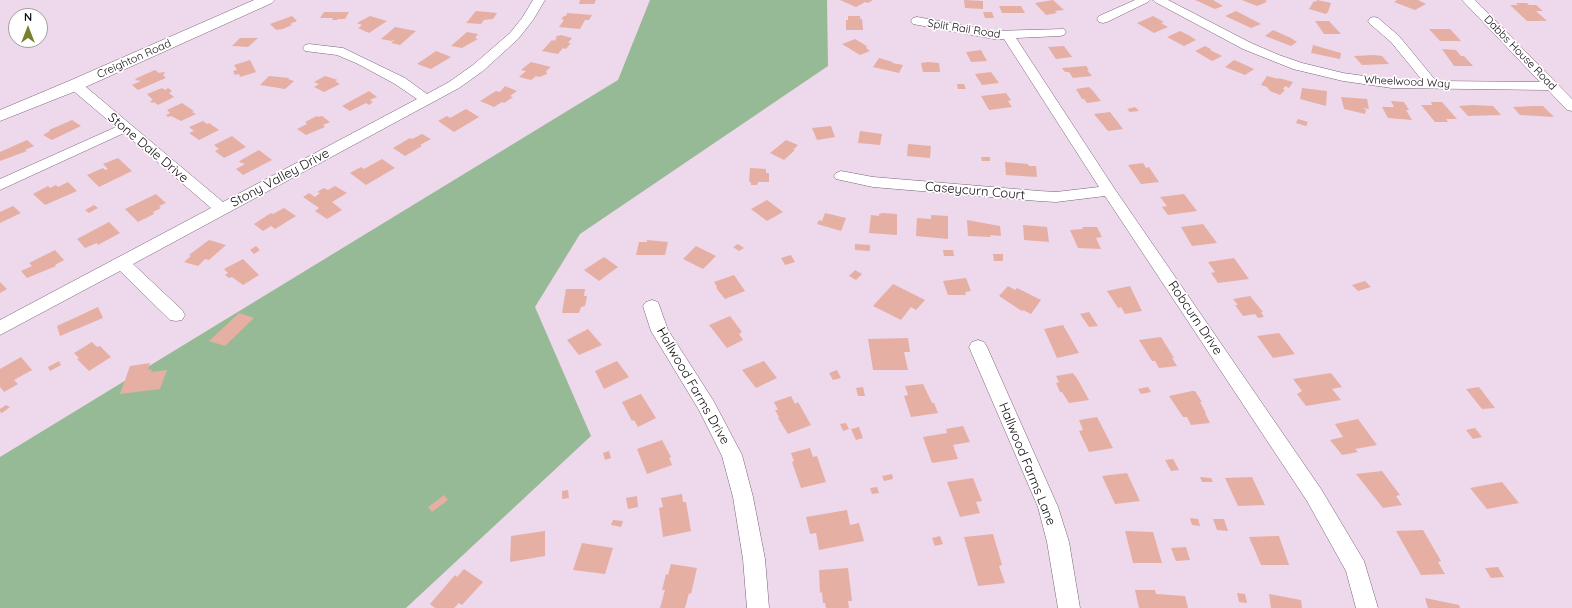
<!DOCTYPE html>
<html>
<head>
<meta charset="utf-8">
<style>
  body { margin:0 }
  #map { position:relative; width:1572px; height:608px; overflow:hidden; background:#eed8ec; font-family:Quicksand,sans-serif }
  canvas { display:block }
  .north { position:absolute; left:8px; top:8px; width:40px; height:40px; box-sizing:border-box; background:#fff; border:1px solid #a09da0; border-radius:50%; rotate:0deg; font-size:11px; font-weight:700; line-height:16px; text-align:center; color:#120b12 }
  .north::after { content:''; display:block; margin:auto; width:14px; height:18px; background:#76812d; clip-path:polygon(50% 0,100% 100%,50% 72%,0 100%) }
</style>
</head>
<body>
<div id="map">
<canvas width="1572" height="608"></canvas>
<div class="north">N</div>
</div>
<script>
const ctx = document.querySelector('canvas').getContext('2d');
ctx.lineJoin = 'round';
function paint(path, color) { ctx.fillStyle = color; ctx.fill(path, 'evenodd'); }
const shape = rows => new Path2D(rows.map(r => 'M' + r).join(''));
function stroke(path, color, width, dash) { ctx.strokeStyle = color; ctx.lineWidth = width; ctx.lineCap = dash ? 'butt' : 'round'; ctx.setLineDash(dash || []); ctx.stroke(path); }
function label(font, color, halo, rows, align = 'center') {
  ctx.font = font + ' Quicksand,sans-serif'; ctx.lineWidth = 3.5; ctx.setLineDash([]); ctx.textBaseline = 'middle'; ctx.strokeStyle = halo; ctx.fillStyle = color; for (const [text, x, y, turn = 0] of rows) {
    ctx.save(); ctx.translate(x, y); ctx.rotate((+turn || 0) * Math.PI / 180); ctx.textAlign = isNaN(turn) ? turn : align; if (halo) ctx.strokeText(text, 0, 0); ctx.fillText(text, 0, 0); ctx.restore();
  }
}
paint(shape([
  [650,0,827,0,828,66,580,234,535,307,591,436,406,608,0,608,0,457,618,80]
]), '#96ba95');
paint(shape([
  [580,0,596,0,594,4,579,4],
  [840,0,873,0,868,3,865,2,856,7],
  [964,0,983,1,983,9,965,8],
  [1053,0,1064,10,1055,11,1057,13,1046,15,1035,3],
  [1195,0,1213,0,1223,6,1215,9],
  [1242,0,1267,0,1265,1,1267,2,1257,6],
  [1317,0,1331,3,1328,12,1326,14,1309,9,1314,1,1316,2],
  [1397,0,1418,0,1426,4,1415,10,1394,2],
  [1516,3,1527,3,1529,5,1536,5,1543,11,1536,11,1547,21,1527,21,1510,5,1518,5],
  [999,6,1021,6,1025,13,1002,13],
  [476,11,497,13,493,19,484,20,481,24,466,23],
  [1236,11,1261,24,1251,28,1225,16],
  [324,12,349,12,345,19,338,19,337,20,332,20,333,18,320,18],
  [983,12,992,12,994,18,985,18],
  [567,13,592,15,589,20,585,20,580,29,559,27,564,20,561,19,564,16,566,16],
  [292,16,297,21,290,24,292,25,283,29,276,30,270,24],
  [370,16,387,21,369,33,358,28,362,25,357,23],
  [848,16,860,16,860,19,862,19,863,30,846,30,846,20,848,20],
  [1153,16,1164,22,1161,23,1168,27,1154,33,1137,23],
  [1315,21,1329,21,1341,34,1324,34],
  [395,27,416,31,400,45,391,43,396,39,392,41,381,39],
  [1429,29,1450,29,1461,41,1440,41],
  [1273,30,1291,38,1297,42,1291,46,1265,36],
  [1180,31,1190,36,1196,40,1184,46,1167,37],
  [467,32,478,34,475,38,478,39,462,48,451,46],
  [561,35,572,38,568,43,571,43,566,49,563,48,558,54,542,51,552,40,554,41,557,38,555,38,557,36],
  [240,38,258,38,248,47,232,46],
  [855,39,865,45,867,47,866,48,870,51,860,55,842,44],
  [1313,45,1341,53,1340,59,1311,53],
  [1064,46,1072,57,1056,59,1048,47],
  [1205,46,1211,49,1210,50,1222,56,1212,61,1195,51],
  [1442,49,1456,50,1461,56,1464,56,1473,66,1454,66],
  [981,50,987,61,971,62,966,52],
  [436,51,451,57,431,69,417,64],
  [1374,55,1382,56,1389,64,1362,65,1354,56],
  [879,58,893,62,892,63,903,65,899,73,873,67],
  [250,60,256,72,240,77,239,74,235,75,233,71,237,70,234,65],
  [1234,60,1241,63,1254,69,1245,75,1225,67],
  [531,62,551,67,546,71,547,74,539,77,536,76,531,80,519,77,526,71,521,70],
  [928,62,939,63,940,72,923,72,921,63],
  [1086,66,1089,70,1087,70,1092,76,1073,78,1069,72,1065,72,1062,68],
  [155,70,159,73,164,72,165,73,163,75,166,78,138,90,132,85,141,81,135,80,137,78],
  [991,72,999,83,982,85,975,74],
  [269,76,289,78,288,79,294,81,285,89,260,85],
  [325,76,338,80,335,81,340,84,324,92,314,87,319,84,314,82],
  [1267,76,1279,79,1279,78,1293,82,1289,88,1285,86,1283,89,1285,90,1280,95,1270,91,1267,87,1261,85],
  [957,84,964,84,966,89,958,89],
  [505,86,517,91,510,96,513,97,504,103,502,102,494,107,480,101,496,91,500,92],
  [1089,87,1093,91,1101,101,1087,103,1084,99,1082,99,1076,89],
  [162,88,165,90,168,88,172,91,169,93,174,97,158,105,154,102,152,103,150,101,153,100,147,94],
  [1302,88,1327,91,1326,106,1300,99],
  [369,91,377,97,370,100,373,102,369,105,366,103,350,111,342,106],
  [1006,93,1011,100,1008,101,1012,107,989,110,981,96],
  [1341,97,1367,99,1369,109,1363,108,1366,110,1365,114,1344,109],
  [1391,101,1404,102,1409,110,1406,110,1412,120,1388,118,1382,107,1394,107],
  [1431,102,1442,102,1457,119,1446,119,1448,122,1435,122,1421,105,1432,105],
  [182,103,194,111,192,112,196,114,181,121,171,116,168,117,166,115,170,113,167,110],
  [1473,105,1493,106,1501,115,1468,116,1459,106],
  [1534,106,1543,106,1554,117,1520,115,1513,107],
  [1135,107,1139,111,1130,112,1127,109],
  [466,109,479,117,454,132,438,121,447,116,450,118],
  [1110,112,1123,129,1108,131,1094,114],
  [317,116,318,117,322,116,330,122,323,125,325,127,306,135,297,129,307,124,305,122],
  [1298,119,1308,122,1306,126,1296,123],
  [72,120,81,126,52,140,43,135,50,131,49,130],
  [203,121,207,124,209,123,219,130,199,140,189,133,194,131,189,127],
  [831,126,835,137,817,140,812,128],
  [860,131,882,134,880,145,858,143],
  [422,134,431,139,420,145,422,146,405,156,393,148,410,138,412,139],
  [232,136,246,147,224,158,215,151,219,149,214,145],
  [27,140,34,146,25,150,27,151,0,161,0,152],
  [786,140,798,145,793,150,795,150,784,160,770,153],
  [908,144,931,146,930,158,907,156],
  [259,150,272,160,243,175,236,169,245,164,239,162,241,160],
  [981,157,990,157,990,161,982,161],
  [118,158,132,171,99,187,87,175,103,168,105,170,108,169,103,164],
  [382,159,395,168,366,185,350,173,361,167,364,169],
  [1005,162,1028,164,1029,166,1036,166,1037,177,1006,175],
  [1143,163,1146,168,1149,167,1159,182,1141,184,1128,165],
  [750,168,766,169,766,173,769,173,769,182,758,182,757,185,751,185,751,182,749,182],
  [68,182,77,191,45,205,33,194,48,186,50,188,56,185,58,187],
  [335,186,347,193,332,202,342,210,327,219,315,211,319,208,303,197,309,193,315,197,320,193,317,192,324,188,328,190],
  [156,194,166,203,159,206,161,208,153,212,154,214,138,222,125,209],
  [1184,194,1197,211,1168,215,1162,207,1167,206,1160,197],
  [767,200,783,212,767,221,751,209],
  [94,205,98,208,89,213,85,210],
  [13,206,21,213,0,223,0,212],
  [284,208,296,216,275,229,271,226,263,231,254,224,271,213,273,214],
  [825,213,846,218,841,231,817,224,819,220,822,221],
  [883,213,897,214,897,235,869,233,871,215,879,216,879,214],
  [931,215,948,216,948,239,916,236,917,218,931,219],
  [967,220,1000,226,1001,236,990,235,991,237,968,236],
  [109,222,120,233,98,245,97,243,85,248,77,239],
  [1203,224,1217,243,1192,246,1181,227],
  [1023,225,1047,227,1049,242,1024,240],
  [1082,227,1097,227,1102,237,1096,238,1101,249,1078,248,1070,230,1083,229],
  [209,240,226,245,209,260,205,259,198,266,184,262,191,256,189,255],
  [647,240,668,242,665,255,636,255,639,242,647,242],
  [738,244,744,248,739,251,733,247],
  [855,244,870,245,870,251,855,250],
  [256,246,260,250,254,254,250,250],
  [696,246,716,256,703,269,683,259],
  [55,250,64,260,55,265,56,266,27,278,21,271,32,266,29,263],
  [943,250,953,250,954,256,944,256],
  [993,254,1003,254,1003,261,994,261],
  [791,255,795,262,785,265,781,258],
  [604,257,618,267,599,281,584,270],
  [1234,258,1249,279,1218,283,1211,273,1215,272,1208,262],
  [243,259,259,275,243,285,232,277,229,278,225,275,228,273,224,269],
  [855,270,862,274,856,280,849,276],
  [734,275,745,291,725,299,716,288,717,287,714,282],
  [966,278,971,291,965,292,966,295,948,295,943,281],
  [1365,281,1371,287,1358,291,1352,285],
  [0,282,7,289,0,293],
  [893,284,925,300,916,310,911,307,901,320,873,306],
  [1008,286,1015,290,1017,288,1041,300,1031,314,1023,310,1022,311,999,296],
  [1130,286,1142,311,1125,314,1121,307,1118,308,1107,291],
  [566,289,585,289,584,296,587,296,585,306,581,307,579,313,562,313],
  [1250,296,1263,312,1261,312,1264,317,1258,318,1255,314,1243,316,1235,305,1238,305,1233,299],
  [98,307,103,318,60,336,57,326],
  [1089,312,1098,326,1089,327,1080,314],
  [239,313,254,318,225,346,209,341],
  [730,316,742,332,739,334,743,340,727,348,709,325],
  [1063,325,1079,353,1057,358,1044,329],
  [588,329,602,345,579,355,567,340],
  [1279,333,1295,354,1273,358,1257,336],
  [1161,337,1174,358,1172,358,1177,366,1159,368,1155,361,1152,361,1139,340],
  [908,338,910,352,904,352,908,370,873,370,868,339],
  [92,342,97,347,100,346,111,357,89,371,77,359,79,358,74,353],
  [21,357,32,370,14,380,18,384,4,392,0,387,0,369],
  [59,361,61,365,50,371,48,367],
  [617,361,629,377,604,389,595,371],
  [764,361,777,378,756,388,742,370],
  [150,363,148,370,152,369,151,372,167,370,160,389,120,394,130,366],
  [837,370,841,378,833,380,829,373],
  [1073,373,1078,380,1089,400,1069,403,1062,392,1060,392,1056,383,1059,382,1056,376],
  [1331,373,1342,387,1332,389,1341,400,1306,406,1297,394,1302,391,1293,379],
  [923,384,932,403,934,403,938,413,911,417,904,396,908,395,905,386],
  [863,387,865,396,858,396,856,388],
  [1148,387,1151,392,1141,394,1138,389],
  [1479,387,1495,408,1482,409,1466,389],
  [1192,391,1195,391,1202,402,1200,402,1206,413,1205,413,1210,423,1191,425,1187,417,1183,417,1169,396],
  [641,394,656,418,638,427,634,420,632,421,622,402],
  [791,396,795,404,798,402,811,425,788,434,778,418,779,417,775,410,778,410,774,402],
  [6,405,10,407,2,413,0,412,0,409],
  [1097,417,1113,448,1089,452,1079,431,1083,430,1079,420],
  [1358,419,1377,445,1355,449,1358,452,1342,455,1330,440,1343,437,1335,424],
  [846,423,849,429,843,431,840,424],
  [963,426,970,442,953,445,958,459,932,463,923,437,947,433,946,429],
  [859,427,863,438,856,440,851,429],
  [1475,428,1482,437,1473,439,1466,430],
  [662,440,671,457,669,458,672,465,647,474,637,449],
  [810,448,813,457,817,456,826,482,801,488,792,462,794,461,791,453],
  [609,451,611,458,605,460,603,453],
  [1173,459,1179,470,1171,471,1165,460],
  [1382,471,1400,495,1396,496,1402,505,1383,508,1356,474],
  [1127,473,1140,501,1115,504,1102,476],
  [892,474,893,479,884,481,882,476],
  [1200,477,1211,478,1213,482,1202,482],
  [1252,477,1265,505,1238,506,1225,478],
  [973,478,982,501,976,502,980,513,960,517,947,482],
  [1502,482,1519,503,1487,509,1470,488],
  [877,487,879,493,872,494,870,488],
  [568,490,569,498,562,499,562,491],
  [682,494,683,502,686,502,691,531,663,537,659,508,663,507,661,498],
  [444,495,448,500,432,512,428,507],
  [637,496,638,507,628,509,626,498],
  [847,510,850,525,859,523,864,541,819,550,816,533,810,534,806,517],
  [1190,518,1198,519,1200,526,1192,525],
  [1213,519,1224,519,1228,531,1217,530],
  [613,520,623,521,621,527,611,525],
  [1423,530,1441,561,1438,562,1445,574,1421,575,1396,531],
  [545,531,545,556,510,562,511,536],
  [1125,531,1153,532,1162,563,1133,563],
  [993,534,1002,565,999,566,1005,583,978,586,964,537],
  [940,536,943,544,935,546,932,538],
  [1276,536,1279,536,1289,565,1261,565,1249,537],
  [582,543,613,548,605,574,573,570],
  [1186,547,1190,560,1176,561,1171,548],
  [671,564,697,568,691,594,689,593,685,608,660,608,665,590,662,590,666,574,668,575],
  [1498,567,1504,577,1491,578,1485,568],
  [848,568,852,601,848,601,849,608,826,608,825,603,823,603,822,592,820,593,819,570],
  [464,569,483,582,462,605,459,603,454,608,435,608,430,604,455,575,457,577],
  [1135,590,1155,590,1156,594,1185,596,1188,608,1139,608],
  [1237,593,1245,594,1247,603,1239,602],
  [1269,594,1301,600,1302,608,1271,608],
  [1425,598,1459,605,1460,608,1428,608]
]), '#e5afa4');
const minor = shape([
  [533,0,545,0,533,20,518,39,483,71,459,88,133,264,182,310,185,315,182,320,176,321,170,320,120,271,0,335,0,320,211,208,124,133,0,190,0,179,116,127,70,88,68,85,70,82,80,82,223,202,417,99,395,84,358,64,337,55,305,51,303,48,305,45,309,44,343,48,405,78,427,94,449,82,473,65,510,33,522,18,533,0],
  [1135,0,1150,0,1148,2,1107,22,1103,23,1099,22,1097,19,1099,16,1135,0],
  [1153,0,1168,0,1251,43,1279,55,1302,63,1343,73,1392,80,1422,80,1391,42,1370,24,1368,21,1370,18,1374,17,1378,18,1399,36,1436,81,1540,82,1462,0,1475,0,1572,99,1572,111,1567,110,1548,90,1392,88,1343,81,1293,69,1243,49,1155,2,1153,0],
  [917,17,994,31,1064,29,1066,32,1064,35,1060,36,1016,38,1114,188,1321,489,1364,561,1378,608,1356,608,1346,571,1307,501,1105,196,1056,202,1039,201,873,187,836,179,834,176,836,173,841,171,873,177,1039,191,1056,192,1099,187,1004,39,994,39,913,24,911,21,913,18,917,17],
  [652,300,658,302,668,330,713,400,742,455,753,497,765,559,769,608,747,608,743,559,733,497,722,456,699,410,651,331,643,306,646,302,652,300],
  [978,340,984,342,987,347,1058,507,1069,542,1080,608,1058,608,1047,542,1038,507,969,347,972,342,978,340]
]);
const major = shape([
  [254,0,275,0,272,3,81,89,0,121,0,110,69,81,254,0]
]);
stroke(minor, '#786576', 1);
stroke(major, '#786576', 1);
paint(minor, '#fff');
paint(major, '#fff');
label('11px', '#120b12', '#fff', [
  ["Split Rail Road",964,29,9],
  ["Dabbs House Road",1520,53,46],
  ["Creighton Road",134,59,-24],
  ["Wheelwood Way",1407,82,3]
]);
label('13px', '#120b12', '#fff', [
  ["Stone Dale Drive",148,148,40],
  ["Stony Valley Drive",280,178,-28],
  ["Caseycurn Court",975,191,5],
  ["Robcurn Drive",1195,318,56],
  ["Hallwood Farms Drive",693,386,60],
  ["Hallwood Farms Lane",1027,464,68]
]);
</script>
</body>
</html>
